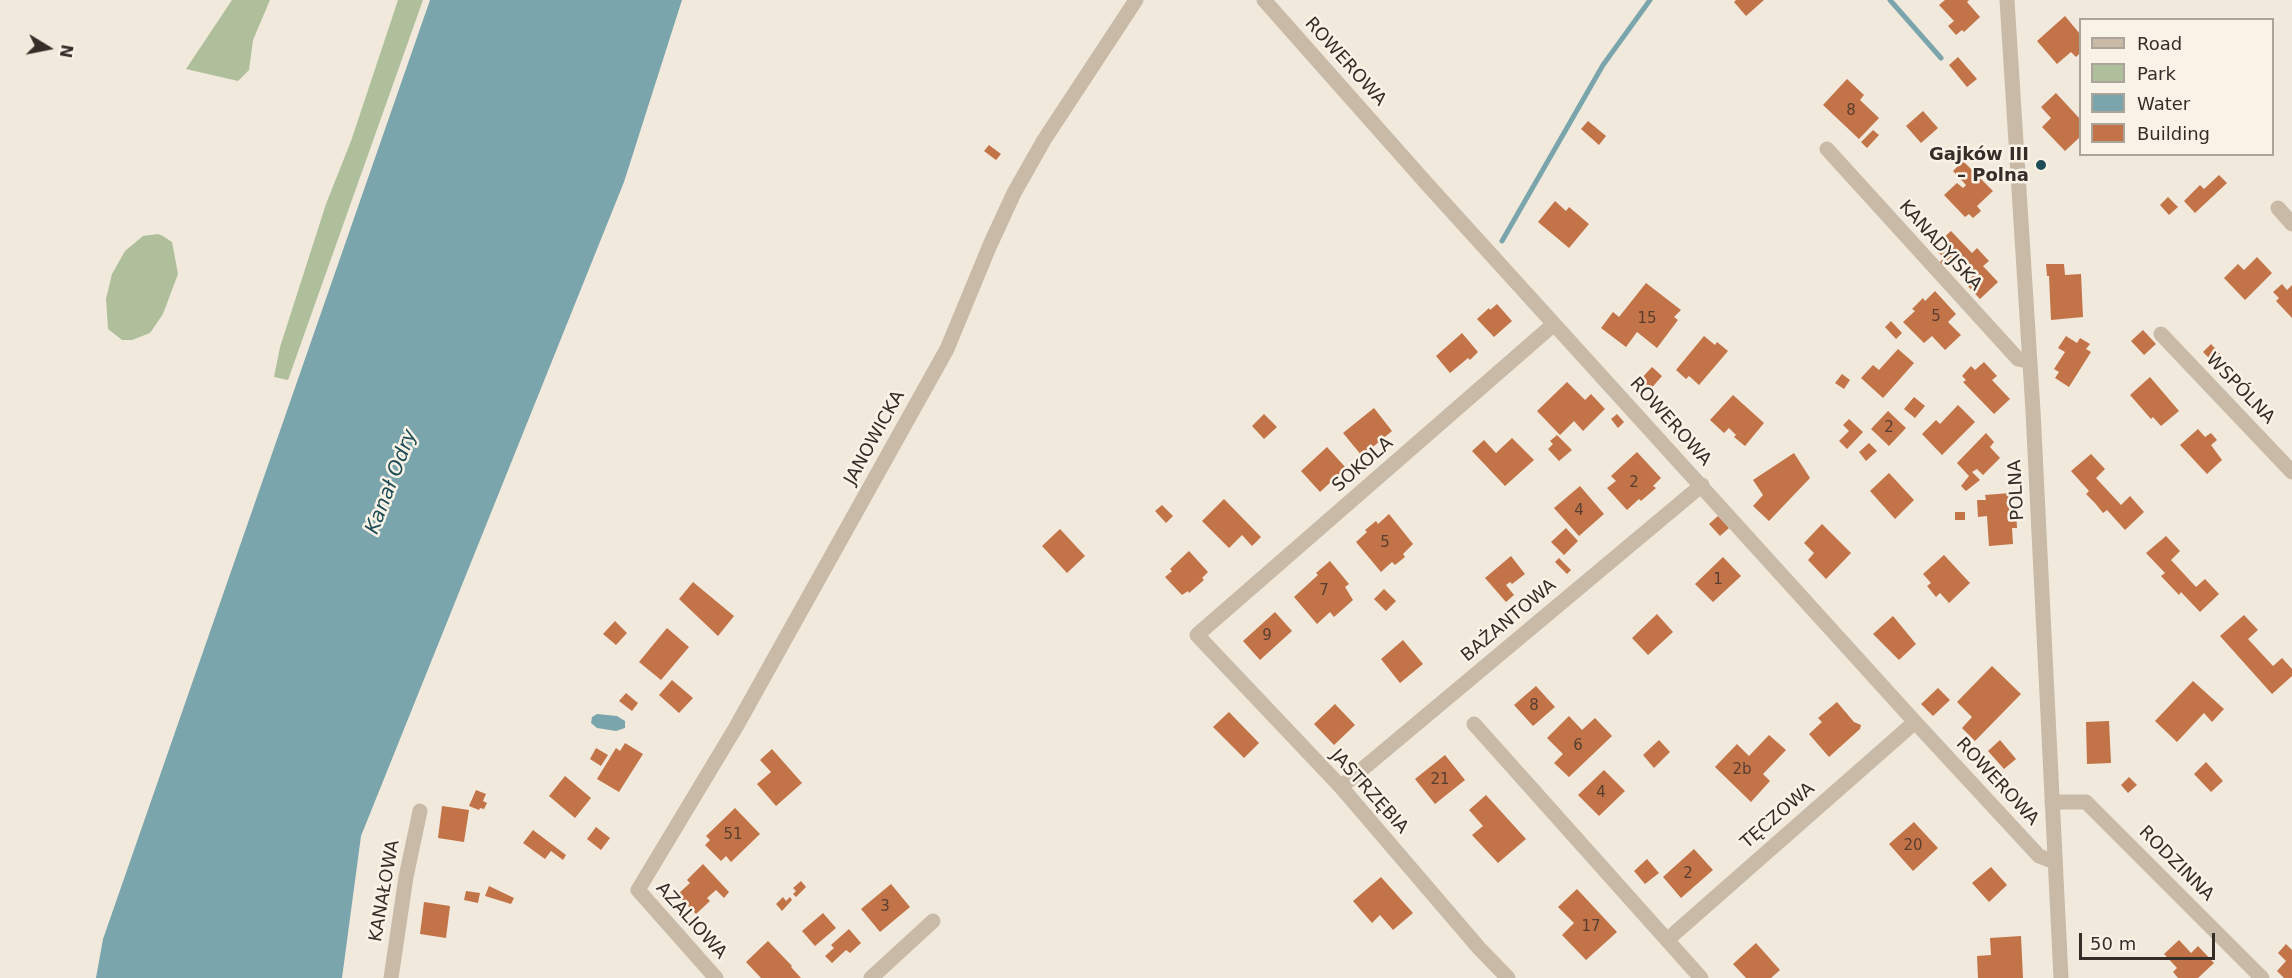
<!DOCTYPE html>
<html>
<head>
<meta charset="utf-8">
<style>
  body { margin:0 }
  #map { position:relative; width:2292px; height:978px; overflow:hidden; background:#f1e9db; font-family:"DejaVu Sans",sans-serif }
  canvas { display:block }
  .legend { position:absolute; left:2079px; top:18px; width:195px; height:138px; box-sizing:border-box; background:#f9f3e7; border:2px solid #aba49b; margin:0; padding:8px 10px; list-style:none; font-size:18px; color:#352d28 }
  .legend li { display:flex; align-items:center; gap:12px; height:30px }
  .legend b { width:30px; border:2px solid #aba49b }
  .north { position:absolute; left:18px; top:18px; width:60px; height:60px; -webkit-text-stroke:4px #f9f3e7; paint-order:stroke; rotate:100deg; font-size:16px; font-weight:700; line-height:24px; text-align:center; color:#352d28 }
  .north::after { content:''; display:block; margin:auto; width:21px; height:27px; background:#352d28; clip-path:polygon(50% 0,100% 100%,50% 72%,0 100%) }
  .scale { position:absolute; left:2079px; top:933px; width:136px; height:27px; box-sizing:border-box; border:3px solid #352d28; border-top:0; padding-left:8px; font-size:18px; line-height:21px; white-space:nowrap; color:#352d28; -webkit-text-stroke:4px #f9f3e7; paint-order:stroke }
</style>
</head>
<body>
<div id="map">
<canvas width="2292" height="978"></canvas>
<ul class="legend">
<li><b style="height:8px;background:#c9baa7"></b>Road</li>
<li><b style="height:16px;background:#afbf9b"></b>Park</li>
<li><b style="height:16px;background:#7ba5ad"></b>Water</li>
<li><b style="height:16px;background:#c27348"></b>Building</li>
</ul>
<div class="north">N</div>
<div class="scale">50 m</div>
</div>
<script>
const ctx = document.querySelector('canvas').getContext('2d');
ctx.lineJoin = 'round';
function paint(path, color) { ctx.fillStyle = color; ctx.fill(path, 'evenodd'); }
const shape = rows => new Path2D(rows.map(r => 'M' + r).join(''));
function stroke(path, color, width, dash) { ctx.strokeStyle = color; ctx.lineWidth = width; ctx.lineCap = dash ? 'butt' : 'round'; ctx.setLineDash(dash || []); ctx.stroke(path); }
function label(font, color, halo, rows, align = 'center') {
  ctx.font = font + ' "DejaVu Sans",sans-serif'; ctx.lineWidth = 5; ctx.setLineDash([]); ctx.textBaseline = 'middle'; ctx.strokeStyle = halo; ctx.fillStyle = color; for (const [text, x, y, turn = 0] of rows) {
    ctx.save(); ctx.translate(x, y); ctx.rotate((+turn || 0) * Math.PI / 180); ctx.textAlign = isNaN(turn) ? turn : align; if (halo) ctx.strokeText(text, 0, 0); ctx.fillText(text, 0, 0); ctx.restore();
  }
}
paint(shape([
  [232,0,270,0,253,40,249,70,238,81,186,69],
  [398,0,423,0,288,380,274,377,280,347,326,204,351,141],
  [158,234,163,236,172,242,178,274,163,314,150,333,132,340,122,340,108,329,106,299,112,274,125,251,143,236]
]), '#afbf9b');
paint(shape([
  [430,0,682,0,624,182,361,836,342,978,96,978,103,939],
  [597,714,617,716,625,721,625,728,616,731,597,728,591,723,592,717]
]), '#7ba5ad');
stroke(shape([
  [1890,0,1941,58],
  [1502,241,1603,65,1650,0]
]), '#7ba5ad', 5);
paint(shape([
  [1736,0,1764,0,1746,16,1734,2],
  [1945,0,1969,0,1967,2,1980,17,1964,32,1962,30,1956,35,1948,26,1954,21,1939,5],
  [2065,16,2080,34,2080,53,2076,57,2071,52,2057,64,2037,41],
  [1958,57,1977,79,1967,87,1949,65],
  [1847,79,1864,95,1860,100,1879,118,1859,139,1823,105],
  [2056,93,2080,119,2080,137,2065,151,2042,127,2051,118,2041,107],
  [1923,111,1938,128,1921,143,1906,126],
  [1588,121,1606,136,1599,145,1581,129],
  [1873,130,1879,135,1867,148,1861,142],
  [989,145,1001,154,996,160,984,151],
  [1963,161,1993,191,1977,206,1981,211,1973,218,1969,214,1965,217,1944,195,1957,183,1963,188,1966,185,1953,171],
  [2219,175,2227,183,2195,213,2184,201,2200,185,2204,189],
  [2168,197,2178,207,2169,215,2160,205],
  [1555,201,1566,211,1569,207,1589,224,1569,248,1538,222],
  [1951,231,1972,253,1977,248,1989,261,1983,266,1998,282,1980,299,1965,283,1975,274,1962,260,1954,269,1949,263,1942,267,1939,263,1944,258,1938,252,1945,245,1941,240],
  [2257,257,2272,273,2245,300,2224,278,2238,264,2244,270],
  [2046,264,2064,264,2065,275,2081,274,2083,317,2051,320,2049,276,2047,276],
  [1646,283,1681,310,1674,317,1678,320,1657,348,1637,332,1626,347,1601,328,1613,312,1619,317],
  [2282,284,2287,290,2292,285,2292,318,2276,301,2279,298,2273,292],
  [1935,291,1956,314,1948,322,1961,335,1945,350,1932,336,1924,343,1903,322,1915,311,1912,309,1923,298,1925,301],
  [1497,304,1512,321,1494,337,1477,319,1489,308,1490,310],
  [1891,321,1902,333,1896,339,1885,327],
  [2143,330,2156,344,2144,355,2131,341],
  [1462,333,1478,352,1470,360,1468,358,1450,373,1436,356],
  [1704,336,1715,345,1717,342,1728,351,1699,385,1689,376,1686,379,1676,370],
  [2066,336,2077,343,2080,338,2090,344,2086,349,2091,352,2069,387,2055,378,2059,372,2054,369,2065,352,2058,348],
  [2211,344,2223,357,2215,364,2203,352],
  [1898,349,1914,363,1883,398,1861,378,1873,365,1879,370],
  [1984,362,1997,376,1992,380,2010,399,1994,414,1963,382,1966,380,1962,376,1971,366,1975,370],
  [1652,367,1662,376,1649,391,1638,382],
  [1842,374,1850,380,1844,389,1835,383],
  [2150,377,2179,411,2161,426,2153,417,2151,419,2130,395],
  [1567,382,1585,400,1591,394,1605,409,1583,431,1574,421,1560,435,1537,411],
  [1733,395,1764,423,1745,446,1734,437,1736,435,1729,428,1724,433,1710,420],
  [1914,397,1925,406,1915,418,1904,409],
  [1958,405,1975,422,1942,455,1922,434,1936,420,1940,424],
  [1374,408,1392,431,1362,456,1343,433],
  [1888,411,1906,428,1889,446,1871,429],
  [1264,414,1277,427,1264,439,1252,426],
  [1617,414,1624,422,1618,428,1611,419],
  [1849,419,1863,432,1847,449,1839,441,1849,431,1843,425],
  [2198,429,2205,437,2211,433,2217,440,2211,445,2222,460,2207,474,2180,445],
  [1986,433,1994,442,1990,447,2000,458,1983,475,1977,469,1972,472,1980,480,1966,491,1961,486,1969,476,1957,463],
  [1557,435,1572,450,1559,461,1548,449,1553,444,1550,441],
  [1512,438,1534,460,1505,486,1472,451,1484,440,1496,453],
  [1869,443,1877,451,1866,461,1859,452],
  [1327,447,1346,468,1320,492,1301,471],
  [1637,452,1661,478,1653,486,1656,488,1641,501,1639,499,1627,510,1607,488,1616,481,1611,476],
  [1794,453,1810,478,1769,521,1753,506,1763,495,1753,480],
  [2091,454,2105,469,2096,478,2121,505,2130,496,2144,512,2125,530,2107,510,2103,513,2095,503,2086,494,2089,491,2071,471],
  [1889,473,1914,500,1895,519,1870,491],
  [1580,486,1604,514,1579,536,1554,508],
  [2010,493,2011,509,2016,509,2017,528,2012,528,2013,544,1989,546,1987,516,1978,517,1977,500,1986,500,1985,495],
  [1224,499,1261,537,1252,546,1242,535,1229,548,1202,521],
  [1162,505,1173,516,1166,523,1155,511],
  [1955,512,1965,512,1965,520,1955,520],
  [1389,514,1413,544,1403,554,1405,557,1395,565,1392,562,1381,572,1356,542,1367,532,1365,530,1376,521,1378,524],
  [1718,516,1729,528,1720,536,1709,524],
  [1822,524,1851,553,1826,579,1808,560,1814,553,1804,543],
  [1566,528,1578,541,1564,555,1551,542],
  [1060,529,1085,556,1067,573,1042,546],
  [2166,536,2180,551,2171,560,2183,573,2196,587,2205,579,2219,594,2200,612,2181,592,2179,595,2161,576,2165,573,2146,553],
  [1189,551,1208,572,1202,578,1204,580,1189,593,1188,591,1182,595,1165,577,1172,571,1170,569],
  [1944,555,1970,583,1949,603,1940,593,1936,597,1927,586,1931,583,1923,574],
  [1511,556,1525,574,1512,584,1510,582,1506,585,1514,595,1506,602,1485,578],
  [1723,557,1741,576,1713,602,1695,584],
  [1559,558,1571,570,1567,574,1555,562],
  [1330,561,1349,584,1345,587,1353,600,1334,617,1330,612,1317,624,1294,597,1318,575,1316,573],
  [693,582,734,616,718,636,679,599],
  [1384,589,1396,601,1386,611,1374,599],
  [1275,612,1292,631,1260,660,1243,641],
  [1657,614,1673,632,1648,655,1632,638],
  [2244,615,2258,630,2248,639,2273,666,2282,658,2292,669,2292,676,2272,694,2220,636],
  [1893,616,1916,644,1899,660,1873,634],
  [615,621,627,633,616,645,603,634],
  [667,628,689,647,661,680,639,662],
  [1403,640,1423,664,1400,683,1381,659],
  [1992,666,2021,694,1975,741,1962,728,1972,717,1957,702],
  [672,680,693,698,679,713,659,695],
  [2193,681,2224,709,2212,722,2204,713,2177,742,2155,721],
  [1536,686,1555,707,1533,726,1514,705],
  [1938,688,1950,700,1933,716,1921,704],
  [626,693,638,703,632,711,619,701],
  [1837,702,1854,722,1861,725,1860,729,1829,757,1809,734,1822,722,1818,718],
  [1335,704,1355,725,1334,745,1314,724],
  [1229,712,1259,743,1244,758,1213,727],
  [1569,716,1582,730,1595,718,1612,736,1569,777,1554,763,1563,754,1547,738],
  [2109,721,2111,763,2087,764,2086,722],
  [1769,735,1786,750,1763,774,1770,781,1751,802,1715,767,1737,744,1749,756],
  [1659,740,1670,752,1654,768,1643,755],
  [2000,740,2016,759,2004,769,1988,751],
  [625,743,643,754,619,792,597,779,616,748,620,751],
  [596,748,608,755,601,766,590,759],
  [772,749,802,783,776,806,757,784,771,772,760,760],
  [1445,755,1465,780,1435,804,1415,779],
  [2206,762,2223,781,2211,792,2194,774],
  [1604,770,1625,791,1599,816,1578,795],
  [565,776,591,798,575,818,549,796],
  [2129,777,2137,785,2128,793,2121,785],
  [476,790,486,794,483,801,487,803,484,809,480,808,479,810,469,806],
  [1486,795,1526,839,1498,863,1472,835,1483,826,1469,810],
  [442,806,469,810,464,842,438,838],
  [735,808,760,834,731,862,726,856,721,861,705,845,710,840,706,836],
  [1914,822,1938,848,1913,871,1889,844],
  [596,827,610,838,601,850,587,839],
  [533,830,566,855,563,860,551,851,545,859,523,843],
  [1694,849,1713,870,1681,898,1663,877],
  [1647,859,1659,873,1645,884,1634,871],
  [703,864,729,892,724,898,716,890,707,898,710,901,696,914,677,895,690,883,687,880],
  [1991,867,2007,885,1989,902,1972,883],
  [1381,877,1413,913,1393,930,1380,915,1372,923,1353,901],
  [801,881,806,887,796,897,793,894,796,891,793,888],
  [891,884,910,907,880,932,861,909],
  [489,886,514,898,511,904,485,896],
  [1577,889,1617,932,1586,960,1562,935,1574,923,1558,907],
  [466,891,480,893,478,903,464,900],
  [783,897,786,901,790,897,792,900,782,911,776,904],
  [424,902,450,906,446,938,420,934],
  [823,913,836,928,815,946,802,931],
  [849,929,861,943,850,953,846,950,832,963,825,956,834,948,831,945],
  [2021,936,2023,978,1978,978,1977,956,1991,955,1990,938],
  [2179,940,2191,953,2198,946,2214,963,2198,978,2178,978,2173,972,2177,968,2164,954],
  [768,941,792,966,791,967,801,978,761,978,746,962],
  [1756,943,1780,970,1771,978,1746,978,1733,964],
  [2286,944,2292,950,2292,978,2284,978,2277,971,2286,961,2278,953]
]), '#c27348');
stroke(shape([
  [1264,0,1427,184,1915,722,2039,856,2055,862],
  [1827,149,2018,359,2029,361],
  [2278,208,2292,224],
  [2161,334,2292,472],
  [1474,724,1701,978],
  [1341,787,1702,485],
  [2052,802,2086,802,2262,978],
  [1667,940,1915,722],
  [391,978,406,877,420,811],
  [716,978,638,890,736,727,947,349,990,245,1014,193,1044,140,1136,0],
  [871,978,933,921],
  [1508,978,1479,948,1341,787,1197,635,1554,324]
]), '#c9baa7', 15);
stroke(shape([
  [2007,0,2033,411,2061,978]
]), '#c9baa7', 15);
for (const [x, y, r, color] of [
  [2041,165,6,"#1e4c56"]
]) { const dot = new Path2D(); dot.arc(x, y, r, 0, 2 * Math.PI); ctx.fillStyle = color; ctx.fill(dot); stroke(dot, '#f9f3e7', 2); }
label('15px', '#583e30', null, [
  ["8",1851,111],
  ["5",1936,317],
  ["15",1647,319],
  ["2",1889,428],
  ["2",1634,483],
  ["4",1579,511],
  ["5",1385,543],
  ["1",1718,580],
  ["7",1324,591],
  ["9",1267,636],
  ["8",1534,706],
  ["6",1578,746],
  ["2b",1742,770],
  ["21",1440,780],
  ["4",1601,793],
  ["51",733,835],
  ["20",1913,846],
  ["2",1688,874],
  ["3",885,907],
  ["17",1591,927]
]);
label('18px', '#352d28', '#f9f3e7', [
  ["ROWEROWA",1345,62,48],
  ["KANADYJSKA",1940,246,48],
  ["WSPÓLNA",2240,389,46],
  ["ROWEROWA",1670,422,48],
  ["JANOWICKA",875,438,-61],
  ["SOKOLA",1363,465,-41],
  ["POLNA",2017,490,-93],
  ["BAŻANTOWA",1509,621,-40],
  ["ROWEROWA",1997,782,47],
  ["JASTRZĘBIA",1369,792,48],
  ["TĘCZOWA",1778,816,-41],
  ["RODZINNA",2176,864,45],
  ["KANAŁOWA",385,891,-80],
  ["AZALIOWA",691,921,48]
]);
label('bold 18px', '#352d28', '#f9f3e7', [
  ["Gajków III",2029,155],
  ["– Polna",2029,176]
], 'right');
label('italic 20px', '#1e4c56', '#f9f3e7', [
  ["Kanał Odry",392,482,-69]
]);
</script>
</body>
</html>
